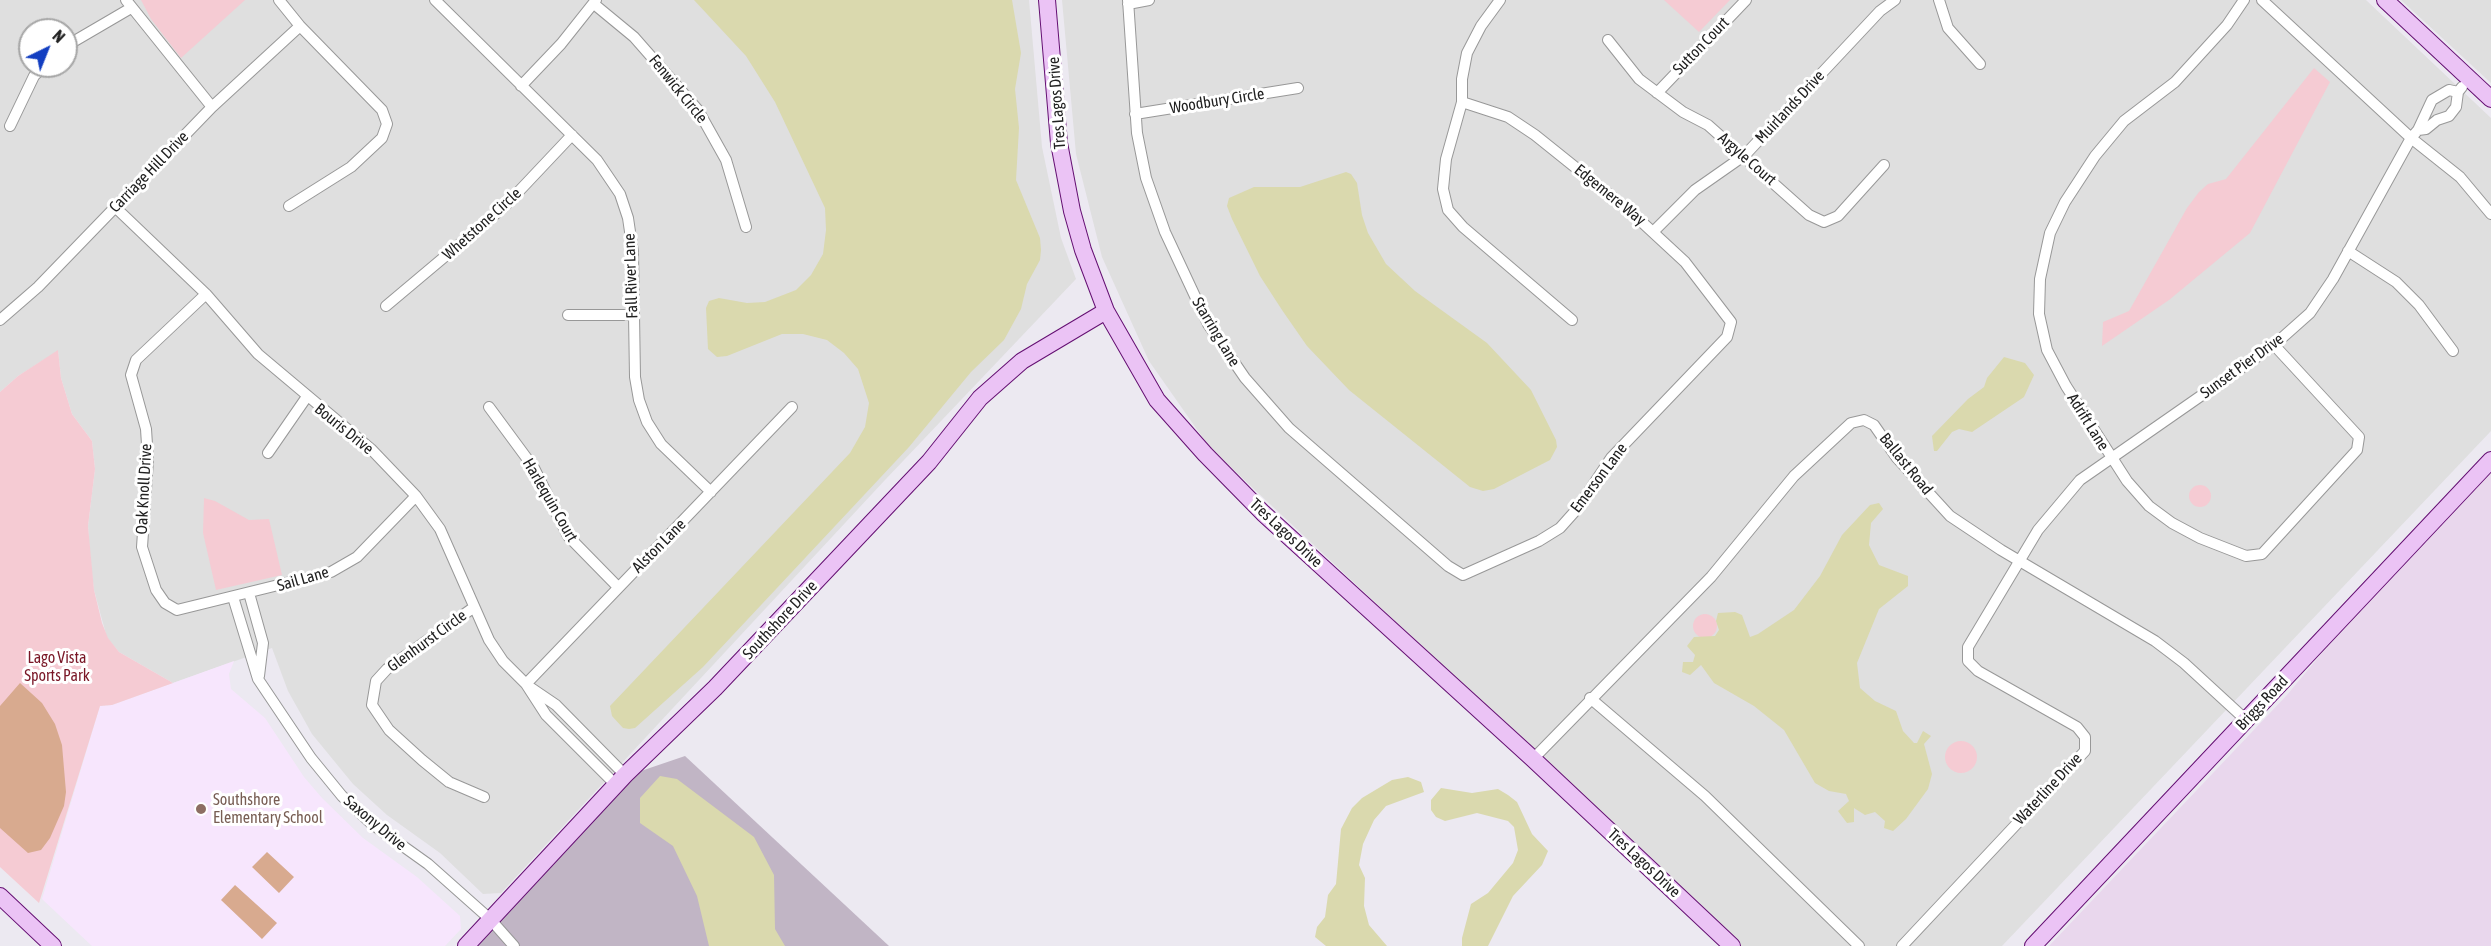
<!DOCTYPE html>
<html>
<head>
<meta charset="utf-8">
<style>
  body { margin:0 }
  #map { position:relative; width:2491px; height:946px; overflow:hidden; background:#ece9f1; font-family:"Asap Condensed",sans-serif }
  canvas { display:block }
  .north { position:absolute; left:18px; top:18px; width:60px; height:60px; box-sizing:border-box; background:#fff; border:2px solid #a6a6a6; border-radius:50%; rotate:43deg; font-size:16px; font-weight:700; line-height:24px; text-align:center; color:#212121 }
  .north::after { content:''; display:block; margin:auto; width:21px; height:27px; background:#123ec1; clip-path:polygon(50% 0,100% 100%,50% 72%,0 100%) }
</style>
</head>
<body>
<div id="map">
<canvas width="2491" height="946"></canvas>
<div class="north">N</div>
</div>
<script>
const ctx = document.querySelector('canvas').getContext('2d');
ctx.lineJoin = 'round';
function paint(path, color) { ctx.fillStyle = color; ctx.fill(path, 'evenodd'); }
const shape = rows => new Path2D(rows.map(r => 'M' + r).join(''));
function stroke(path, color, width, dash) { ctx.strokeStyle = color; ctx.lineWidth = width; ctx.lineCap = dash ? 'butt' : 'round'; ctx.setLineDash(dash || []); ctx.stroke(path); }
function label(font, color, halo, rows, align = 'center') {
  ctx.font = font + ' "Asap Condensed",sans-serif'; ctx.lineWidth = 6; ctx.setLineDash([]); ctx.textBaseline = 'middle'; ctx.strokeStyle = halo; ctx.fillStyle = color; for (const [text, x, y, turn = 0] of rows) {
    ctx.save(); ctx.translate(x, y); ctx.rotate((+turn || 0) * Math.PI / 180); ctx.textAlign = isNaN(turn) ? turn : align; if (halo) ctx.strokeText(text, 0, 0); ctx.fillText(text, 0, 0); ctx.restore();
  }
}
paint(shape([
  [0,0,1029,0,1042,147,1061,238,1076,279,885,480,501,893,483,894,440,853,387,815,353,784,312,734,288,691,272,648,173,683,119,652,107,638,94,590,90,557,88,526,95,469,92,441,72,414,61,378,58,351,18,376,0,392],
  [30,30,66,30,66,66,30,66],
  [1062,0,2366,0,2491,118,2491,431,2002,946,1732,946,1637,869,1623,845,1486,706,1210,448,1149,361,1102,257,1076,154],
  [2401,0,2491,0,2491,83]
]), '#dfdfdf');
paint(shape([
  [234,661,229,674,231,689,265,718,304,777,322,798,363,838,417,877,460,916,461,929,445,946,92,946,42,899,100,706,112,705]
]), '#f7e6fd');
paint(shape([
  [685,756,889,946,476,946,638,772]
]), '#c1b5c5');
paint(shape([
  [2491,471,2491,946,2049,946,2287,695,2337,635]
]), '#e9d7ed');
paint(shape([
  [141,0,245,0,181,58,151,19],
  [1664,0,1730,0,1699,32],
  [2314,68,2330,82,2250,233,2169,300,2102,346,2103,322,2129,311,2187,208,2199,192,2208,184,2226,179],
  [58,350,61,378,72,414,92,441,95,469,88,526,94,590,102,623,108,638,119,652,173,683,112,705,100,706,39,903,0,867,0,392,18,376],
  '2189 496a11 11 0 1 1 22 0a11 11 0 1 1-22 0Z',
  [204,498,215,501,249,520,269,519,282,575,216,590,203,533],
  '1693 626a12 12 0 1 1 24 0a12 12 0 1 1-24 0Z',
  '1945 757a16 16 0 1 1 32 0a16 16 0 1 1-32 0Z'
]), '#f5cbd3');
paint(shape([
  [20,683,42,703,55,724,62,745,66,792,64,806,50,838,41,850,28,853,0,828,0,706],
  [267,852,294,877,279,893,252,867],
  [235,885,277,923,262,939,221,900]
]), '#d8aa8f');
paint(shape([
  [694,0,1012,0,1021,53,1015,89,1019,128,1016,180,1040,238,1041,250,1040,260,1027,284,1021,309,1004,340,971,372,909,447,703,667,635,728,629,729,623,728,612,716,610,706,850,453,865,427,869,403,858,369,844,353,827,340,803,334,782,334,727,356,717,357,708,349,706,308,709,301,719,298,747,303,765,302,796,290,811,275,823,254,826,230,825,208,775,102,746,56],
  [1346,172,1351,174,1357,183,1362,215,1368,233,1386,264,1415,291,1487,343,1531,390,1556,440,1557,447,1550,460,1494,489,1483,491,1470,487,1349,390,1307,346,1282,310,1260,276,1232,219,1227,206,1229,198,1254,187,1300,187],
  [2004,357,2025,363,2034,375,2024,397,1972,432,1959,429,1952,432,1937,451,1934,451,1932,436,1968,399,1984,387,1987,378],
  [1879,503,1883,509,1871,523,1869,545,1879,565,1908,576,1908,586,1879,609,1857,663,1860,688,1875,701,1896,711,1903,731,1914,743,1917,743,1923,731,1931,736,1924,744,1932,774,1928,789,1906,819,1893,831,1884,828,1885,821,1875,812,1865,815,1854,808,1854,822,1847,823,1838,811,1849,801,1846,794,1829,791,1815,783,1784,730,1754,706,1714,683,1701,665,1690,675,1682,672,1683,662,1693,662,1695,655,1687,646,1694,637,1715,636,1719,630,1716,621,1718,613,1735,612,1742,615,1750,637,1758,634,1794,610,1820,576,1842,535,1870,505],
  [660,776,677,779,754,837,774,875,775,929,785,946,709,946,697,896,673,846,640,823,640,798],
  [1408,777,1421,782,1424,792,1386,806,1374,820,1363,844,1359,865,1365,878,1364,906,1369,925,1387,946,1326,946,1315,937,1317,927,1325,917,1328,895,1336,884,1341,829,1352,808,1362,798,1392,780],
  [1441,788,1472,793,1498,789,1508,795,1517,802,1532,834,1548,851,1542,865,1513,896,1488,946,1462,946,1462,938,1471,904,1488,893,1513,863,1518,850,1514,827,1508,821,1477,813,1445,821,1436,817,1431,810,1431,800]
]), '#dad9ae');
const street = shape([
  [126,0,212,107],
  [279,0,300,26,382,110,387,124,382,138,351,167,289,206],
  [435,0,597,160,620,194,628,218,633,252,635,377,639,400,647,422,661,444,711,492],
  [1128,0,1137,133,1146,178,1165,232,1208,324,1245,378,1289,428,1448,566,1463,575,1539,541,1560,528,1577,509,1611,458,1727,337,1731,322,1685,262,1631,212,1535,135,1508,117,1462,102],
  [1500,0,1481,26,1467,53,1462,79,1462,102,1446,159,1443,189,1448,210,1463,227,1572,320],
  [1939,0,1948,28,1980,64],
  [2244,0,2227,25,2175,82,2124,121,2095,156,2065,202,2050,233,2040,279,2039,314,2047,350,2066,386,2127,481,2149,506,2172,523,2200,538,2246,556,2262,554,2357,450,2359,437,2274,345],
  [2262,0,2411,138,2460,177,2491,214],
  [594,4,634,37,698,110,726,160,746,227],
  [1128,4,1149,0],
  [1608,40,1639,79,1683,112,1708,125,1809,215,1824,222,1838,216,1884,165],
  [66,46,131,8],
  [521,86,561,44,596,0],
  [1657,93,1746,0],
  [1135,114,1298,88],
  [10,126,34,76,44,66],
  [2418,130,2426,129,2437,120,2449,116,2456,107,2458,92,2462,87],
  [115,207,206,294,258,354,371,449,416,496,440,529,489,640,503,661,526,684,546,715,616,785],
  [1653,232,1695,190,1745,155,1880,11,1895,0],
  [2348,251,2396,282,2419,305,2453,351],
  [206,294,136,360,131,375,146,429,148,460,142,547,156,590,165,603,177,610,331,572,357,557,416,496],
  [386,306,505,206,572,135],
  [568,315,633,315],
  [0,320,38,287,212,107,300,26],
  [489,407,534,468,568,536,618,587],
  [268,453,306,398],
  [249,593,263,643,259,676],
  [233,597,258,679,311,758,342,796,372,824,428,864,491,920,514,946],
  [473,608,387,669,376,681,372,705,389,730,422,760,449,782,484,797],
  [526,684,792,407],
  [531,688,556,705,625,775],
  [1590,698,1705,796,1859,946],
  [1533,759,1711,577,1794,476,1851,423,1864,420,1874,425,1897,458,1950,516,2001,550,2155,641,2184,663,2246,720],
  [1902,946,2085,751,2085,737,2077,727,1978,671,1968,661,1968,647,2038,530,2080,480,2274,345,2310,313,2333,279,2411,138,2418,130,2432,100,2449,90,2458,92]
]);
const secondary = shape([
  [1047,0,1059,143,1072,211,1083,250,1106,311,1157,400,1205,454,1263,513,1533,759,1732,946],
  [2385,0,2491,99],
  [0,896,53,946],
  [466,946,625,775,715,688,929,462,980,398,1022,361,1106,311],
  [2033,946,2491,460]
]);
stroke(street, '#989898', 12);
stroke(secondary, '#640f72', 18);
stroke(street, '#fff', 10);
stroke(secondary, '#ebc3f5', 16);
for (const [x, y, r, color] of [
  [201,809,6,"#8d6e63"]
]) { const dot = new Path2D(); dot.arc(x, y, r, 0, 2 * Math.PI); ctx.fillStyle = color; ctx.fill(dot); stroke(dot, '#fff', 2); }
label('16px', '#212121', '#fff', [
  ["Sutton Court",1701,46,-46],
  ["Fenwick Circle",678,89,51],
  ["Woodbury Circle",1217,101,-9],
  ["Tres Lagos Drive",1057,103,-94],
  ["Muirlands Drive",1790,107,-47],
  ["Argyle Court",1747,159,41],
  ["Carriage Hill Drive",149,172,-46],
  ["Edgemere Way",1610,195,39],
  ["Whetstone Circle",482,224,-42],
  ["Fall River Lane",631,276,-92],
  ["Starring Lane",1216,332,59],
  ["Sunset Pier Drive",2242,366,-36],
  ["Adrift Lane",2088,422,58],
  ["Bouris Drive",344,429,39],
  ["Ballast Road",1906,464,51],
  ["Emerson Lane",1599,478,-53],
  ["Oak Knoll Drive",144,489,-87],
  ["Harlequin Court",550,500,60],
  ["Tres Lagos Drive",1286,533,43],
  ["Alston Lane",659,546,-45],
  ["Sail Lane",303,579,-16],
  ["Southshore Drive",780,620,-47],
  ["Glenhurst Circle",427,641,-36],
  ["Briggs Road",2262,703,-47],
  ["Waterline Drive",2048,789,-47],
  ["Saxony Drive",375,823,40],
  ["Tres Lagos Drive",1644,863,43]
]);
label('16px', '#791626', '#fff', [
  ["Lago Vista",57,658],
  ["Sports Park",57,676]
]);
label('16px', '#785e54', '#fff', [
  ["Southshore",213,800],
  ["Elementary School",213,818]
], 'left');
</script>
</body>
</html>
